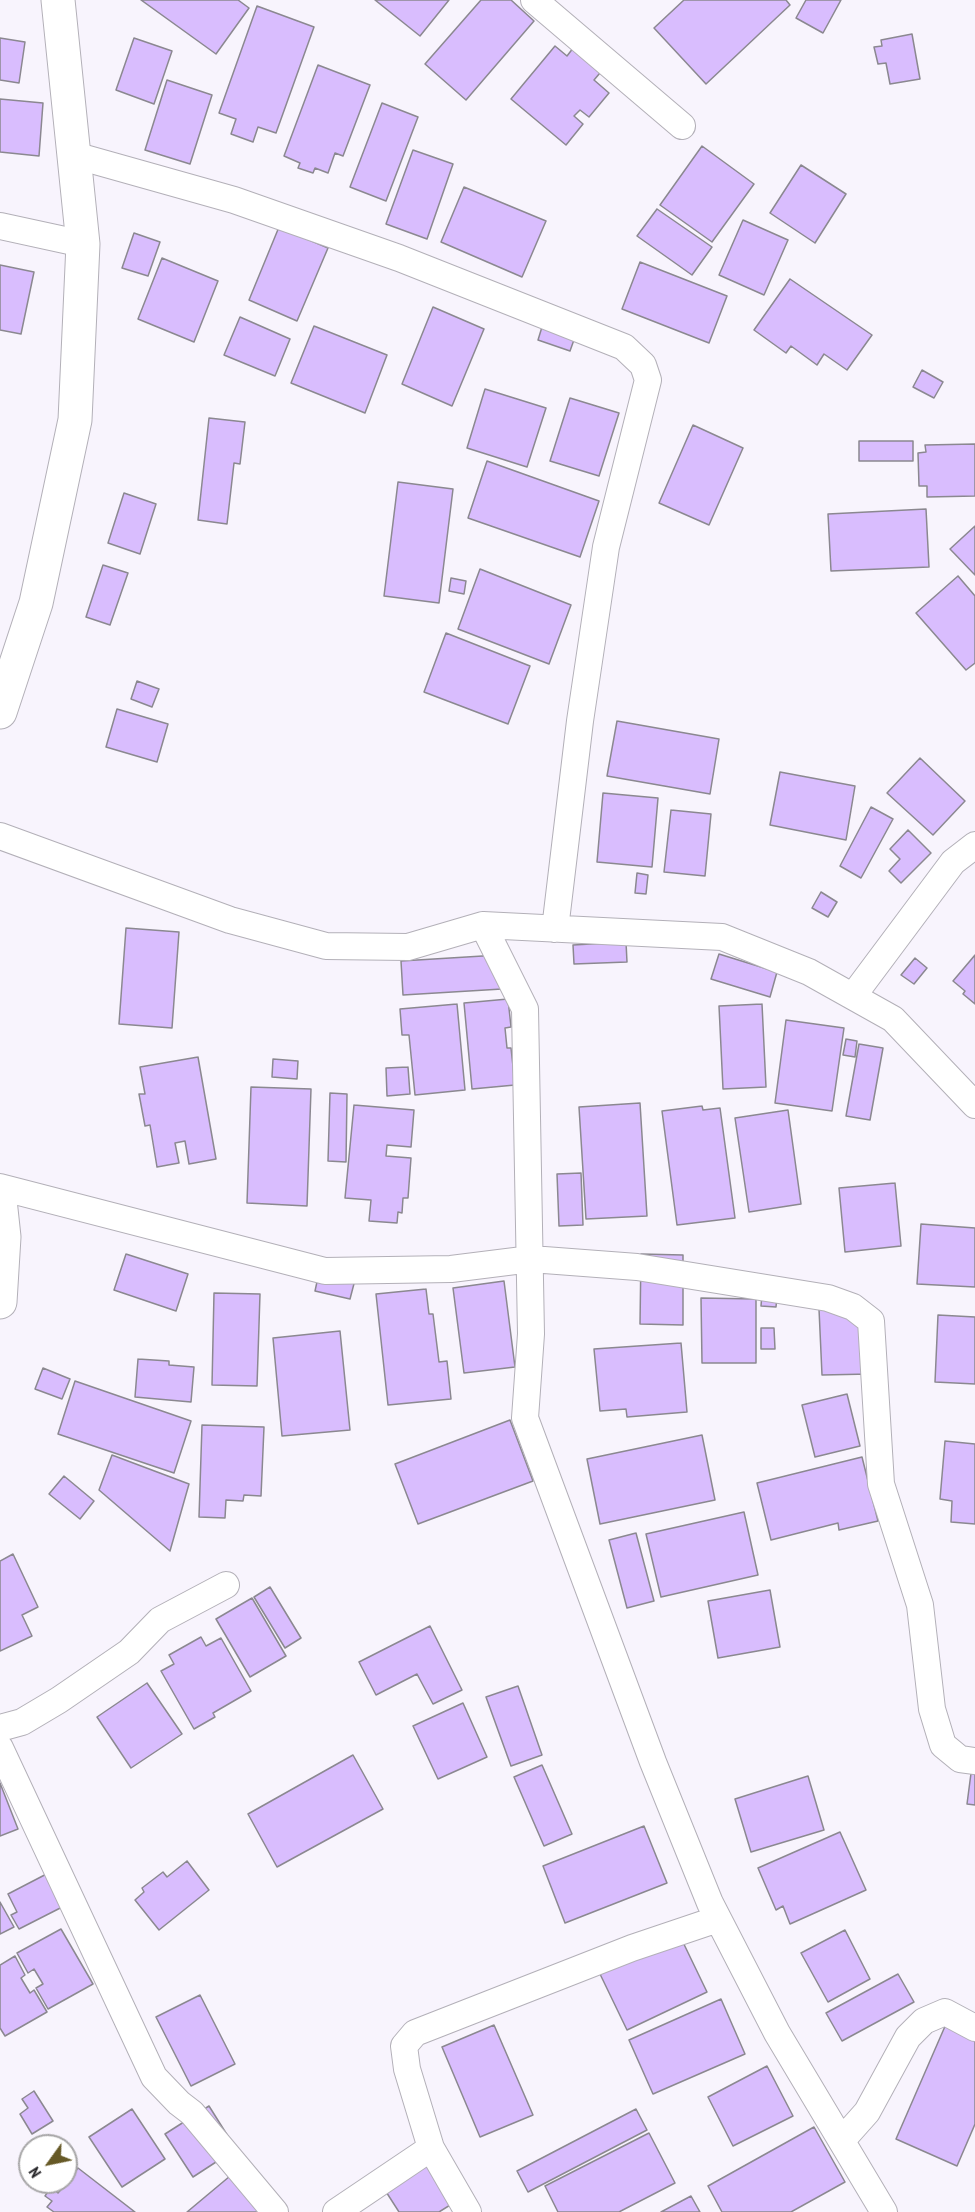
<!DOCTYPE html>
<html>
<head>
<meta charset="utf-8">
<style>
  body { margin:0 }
  #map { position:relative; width:975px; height:2212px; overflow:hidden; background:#f8f4fd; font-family:"PT Sans Narrow",sans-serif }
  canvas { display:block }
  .north { position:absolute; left:18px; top:2134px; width:60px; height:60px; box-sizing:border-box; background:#fff; border:2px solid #a7a6a7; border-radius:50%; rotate:237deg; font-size:16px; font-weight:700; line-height:24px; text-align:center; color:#222124 }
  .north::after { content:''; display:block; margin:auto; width:21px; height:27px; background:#665926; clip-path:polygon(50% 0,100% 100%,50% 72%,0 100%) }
</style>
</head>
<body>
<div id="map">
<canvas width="975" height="2212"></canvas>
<div class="north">N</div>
</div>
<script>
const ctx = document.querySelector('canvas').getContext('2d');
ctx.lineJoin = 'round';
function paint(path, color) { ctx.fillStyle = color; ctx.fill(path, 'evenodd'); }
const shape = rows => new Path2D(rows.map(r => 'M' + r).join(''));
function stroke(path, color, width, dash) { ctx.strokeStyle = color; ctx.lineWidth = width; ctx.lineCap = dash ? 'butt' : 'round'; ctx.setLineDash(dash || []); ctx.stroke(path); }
const building = shape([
  [141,0,238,0,249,8,216,54,141,0],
  [375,0,449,0,420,36,375,0],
  [481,0,511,0,534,21,466,100,425,64,481,0],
  [684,0,786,0,790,5,706,84,654,28,684,0],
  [806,0,841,0,823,33,796,18,806,0],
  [257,6,314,27,276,133,258,127,253,142,231,134,236,119,219,113,257,6],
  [912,34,920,79,890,84,886,63,878,64,874,47,882,46,881,40,912,34],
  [0,38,25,42,19,83,0,80,0,38],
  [134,38,172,51,154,104,116,90,134,38],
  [577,43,605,67,594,80,609,93,589,117,580,110,574,116,583,124,566,145,511,99,555,46,567,56,577,43],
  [318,65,370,85,343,156,335,153,328,173,315,168,313,173,298,168,300,163,284,156,318,65],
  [167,80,212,95,190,164,145,150,167,80],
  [0,99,43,103,39,156,0,152,0,99],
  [382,103,418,117,386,201,350,187,382,103],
  [702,146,754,184,712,242,660,205,702,146],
  [413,150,453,164,427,239,386,224,413,150],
  [801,165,846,194,815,243,770,213,801,165],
  [464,187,546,221,522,277,441,242,464,187],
  [657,209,712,247,692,275,637,236,657,209],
  [743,220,788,240,764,295,719,275,743,220],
  [279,227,328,248,297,321,249,300,279,227],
  [134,233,160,242,148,276,122,268,134,233],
  [162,258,218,281,194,342,138,319,162,258],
  [640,262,727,296,709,343,622,309,640,262],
  [0,265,34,272,21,334,0,330,0,265],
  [790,279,872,335,847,370,824,354,817,365,791,346,786,353,754,330,790,279],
  [433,307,484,329,452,406,402,384,433,307],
  [240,317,290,339,275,376,224,355,240,317],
  [314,326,387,355,365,413,291,383,314,326],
  [542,327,575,337,570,351,538,340,542,327],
  [922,370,943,382,934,398,913,387,922,370],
  [485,389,546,408,527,467,467,448,485,389],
  [570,398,619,413,599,476,550,461,570,398],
  [209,418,245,422,240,464,234,463,227,524,198,520,209,418],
  [693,425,743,448,709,525,659,503,693,425],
  [859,441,913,441,913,461,859,461,859,441],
  [975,444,975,496,927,497,927,486,919,486,918,453,926,452,925,445,975,444],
  [487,461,599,501,580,557,468,518,487,461],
  [398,482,453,489,439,603,384,596,398,482],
  [124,493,156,504,140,554,108,543,124,493],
  [926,509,929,567,831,571,828,514,926,509],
  [975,526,975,575,950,549,975,526],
  [103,565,128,573,110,625,86,617,103,565],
  [480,569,571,605,549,664,458,629,480,569],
  [958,576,975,596,975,663,966,670,916,613,958,576],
  [451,578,466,581,464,594,449,591,451,578],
  [446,633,530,666,508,724,424,692,446,633],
  [137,681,159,689,152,707,131,699,137,681],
  [117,709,168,724,157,762,106,747,117,709],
  [617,721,719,739,710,794,607,776,617,721],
  [920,758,965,801,933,835,887,793,920,758],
  [780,772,855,786,846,840,770,825,780,772],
  [603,793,658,798,652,867,597,862,603,793],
  [871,807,893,819,861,878,840,866,871,807],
  [671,810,711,814,705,876,664,872,671,810],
  [908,830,931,853,901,883,889,871,900,859,890,849,908,830],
  [637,873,648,875,646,894,635,893,637,873],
  [821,892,837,902,828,917,812,908,821,892],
  [126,928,179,932,172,1028,119,1024,126,928],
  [626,942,627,962,574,964,573,945,626,942],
  [719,954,777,972,770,997,711,979,719,954],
  [499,955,502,989,403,995,401,961,499,955],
  [975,955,975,1004,963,994,965,991,953,981,975,955],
  [915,958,927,968,914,984,901,975,915,958],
  [508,999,511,1027,505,1028,507,1048,511,1048,515,1085,472,1089,464,1003,508,999],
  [457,1004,465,1090,415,1095,409,1035,402,1035,400,1009,457,1004],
  [762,1004,766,1087,723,1089,719,1006,762,1004],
  [786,1020,844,1028,832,1111,775,1103,786,1020],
  [846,1039,857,1041,855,1057,843,1055,846,1039],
  [859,1044,883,1048,870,1120,846,1116,859,1044],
  [198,1057,216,1159,189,1164,185,1141,175,1143,179,1163,157,1167,150,1125,145,1126,139,1094,145,1094,140,1067,198,1057],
  [273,1059,298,1061,297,1079,272,1077,273,1059],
  [408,1067,410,1094,387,1096,386,1068,408,1067],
  [251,1087,311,1089,307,1206,247,1203,251,1087],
  [330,1093,347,1094,346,1162,328,1161,330,1093],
  [640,1103,647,1216,586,1219,579,1107,640,1103],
  [354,1105,414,1110,411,1147,387,1145,386,1156,411,1158,408,1198,403,1198,402,1213,398,1212,397,1223,369,1221,371,1200,345,1198,354,1105],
  [702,1106,703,1110,720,1108,735,1218,677,1225,662,1111,702,1106],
  [788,1110,801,1204,749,1212,735,1118,788,1110],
  [581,1173,583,1225,559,1226,557,1174,581,1173],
  [895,1183,901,1246,845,1252,839,1188,895,1183],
  [921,1224,975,1228,975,1287,917,1284,921,1224],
  [126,1254,188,1274,176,1311,114,1290,126,1254],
  [641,1254,683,1255,683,1325,640,1324,641,1254],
  [320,1268,356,1276,350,1299,315,1291,320,1268],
  [504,1281,515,1367,464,1373,453,1288,504,1281],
  [426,1289,429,1314,433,1314,439,1362,447,1361,451,1399,388,1405,376,1294,426,1289],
  [214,1293,260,1294,257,1386,212,1385,214,1293],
  [762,1294,777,1296,776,1307,761,1306,762,1294],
  [701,1298,756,1299,756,1363,702,1363,701,1298],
  [868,1308,870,1374,822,1375,819,1309,868,1308],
  [938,1315,975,1317,975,1384,935,1382,938,1315],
  [761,1328,774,1328,775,1349,761,1349,761,1328],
  [340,1331,350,1430,282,1436,273,1338,340,1331],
  [681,1343,687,1412,627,1417,626,1409,600,1411,594,1349,681,1343],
  [138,1359,169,1361,169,1365,194,1367,191,1402,135,1397,138,1359],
  [43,1368,70,1379,62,1399,35,1389,43,1368],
  [75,1381,191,1421,174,1473,58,1434,75,1381],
  [847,1394,860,1446,815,1457,802,1405,847,1394],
  [510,1420,533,1481,418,1524,395,1464,510,1420],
  [202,1425,264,1427,261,1496,244,1495,243,1501,226,1500,225,1518,199,1517,202,1425],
  [702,1435,715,1500,600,1524,587,1459,702,1435],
  [945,1441,975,1444,975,1524,951,1522,952,1501,940,1499,945,1441],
  [112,1455,189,1484,170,1551,99,1490,112,1455],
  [862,1457,878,1521,839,1530,838,1523,771,1540,757,1483,862,1457],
  [64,1476,94,1501,80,1519,49,1494,64,1476],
  [744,1512,758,1575,661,1597,646,1534,744,1512],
  [636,1533,654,1601,627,1608,609,1540,636,1533],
  [13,1554,38,1607,22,1615,32,1636,0,1651,0,1561,13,1554],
  [270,1587,301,1638,285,1648,254,1597,270,1587],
  [770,1590,780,1647,718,1658,708,1601,770,1590],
  [252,1598,286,1656,250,1677,216,1619,252,1598],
  [430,1626,462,1690,433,1704,417,1674,376,1695,359,1662,430,1626],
  [201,1637,206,1646,221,1638,251,1691,213,1713,215,1717,194,1729,161,1671,174,1664,169,1655,201,1637],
  [147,1683,182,1734,131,1768,97,1717,147,1683],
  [518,1686,542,1755,511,1766,486,1697,518,1686],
  [463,1703,487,1757,438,1779,413,1726,463,1703],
  [353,1755,383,1809,277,1867,248,1814,353,1755],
  [973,1758,975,1758,975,1805,967,1804,973,1758],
  [542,1765,572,1834,544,1846,514,1777,542,1765],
  [808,1776,824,1830,751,1852,735,1799,808,1776],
  [0,1783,18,1829,0,1836,0,1783],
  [644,1826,667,1883,565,1923,543,1866,644,1826],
  [840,1832,866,1890,790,1924,783,1906,776,1910,758,1868,840,1832],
  [187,1861,209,1890,159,1930,135,1900,144,1892,142,1888,163,1872,167,1877,187,1861],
  [60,1867,76,1900,19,1929,11,1915,17,1912,8,1894,60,1867],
  [0,1902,14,1927,0,1934,0,1902],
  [61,1929,93,1984,48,2009,36,1988,43,1984,34,1969,28,1973,17,1953,61,1929],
  [845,1930,870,1979,828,2002,801,1953,845,1930],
  [680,1936,707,1992,627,2030,600,1974,680,1936],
  [15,1956,25,1975,21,1978,30,1993,34,1990,47,2012,5,2036,0,2028,0,1965,15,1956],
  [898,1974,914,2002,842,2041,826,2013,898,1974],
  [200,1995,235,2064,191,2086,156,2017,200,1995],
  [721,1999,745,2054,653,2094,629,2040,721,1999],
  [946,2024,975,2036,975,2124,957,2166,896,2139,946,2024],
  [494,2025,533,2115,480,2137,442,2047,494,2025],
  [767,2066,793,2116,733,2146,708,2097,767,2066],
  [34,2091,53,2121,32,2134,20,2114,28,2108,22,2099,34,2091],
  [209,2106,236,2149,193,2177,165,2134,209,2106],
  [132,2109,165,2159,122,2187,89,2137,132,2109],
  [636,2109,647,2130,528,2192,517,2171,636,2109],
  [814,2127,845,2182,791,2212,722,2212,708,2186,814,2127],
  [649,2133,675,2183,619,2212,558,2212,545,2186,649,2133],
  [442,2151,468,2194,439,2212,399,2212,383,2187,442,2151],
  [242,2166,274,2212,187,2212,242,2166],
  [78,2168,135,2212,54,2212,47,2207,52,2201,45,2196,51,2187,58,2193,78,2168],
  [691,2196,700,2212,661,2212,691,2196]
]);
paint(building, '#d9bdfe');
stroke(building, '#8b8890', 1.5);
const minor = shape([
  [534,0,682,126],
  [74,155,234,200,399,258,624,347,643,365,648,380,606,547,580,721,555,929],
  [0,226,83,244],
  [0,836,230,920,326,946,408,947,483,925,722,937,809,972,893,1019,975,1105],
  [483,925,525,1009,531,1334,525,1418,653,1762,710,1903,777,2033,884,2212],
  [853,996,953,862,975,845],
  [0,1187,325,1271,451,1269,531,1259,637,1267,828,1298,853,1307,871,1321,881,1484,920,1605,932,1709,943,1745,960,1759,975,1761],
  [0,1728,22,1722,59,1700,129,1652,160,1620,226,1585],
  [0,1748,154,2077,179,2103,192,2113,275,2212],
  [843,2139,867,2112,908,2037,924,2021,945,2012,975,2028],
  [336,2212,431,2148],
  [468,2212,431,2148,407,2069,404,2046,415,2033,632,1948,718,1919]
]);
const tertiary = shape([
  [0,712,36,603,75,420,83,244,58,0],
  [0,1200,4,1237,0,1302]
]);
stroke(minor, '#b3b0b8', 28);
stroke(tertiary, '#b3b0b8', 35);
stroke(minor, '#fff', 26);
stroke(tertiary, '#fff', 33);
</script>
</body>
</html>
